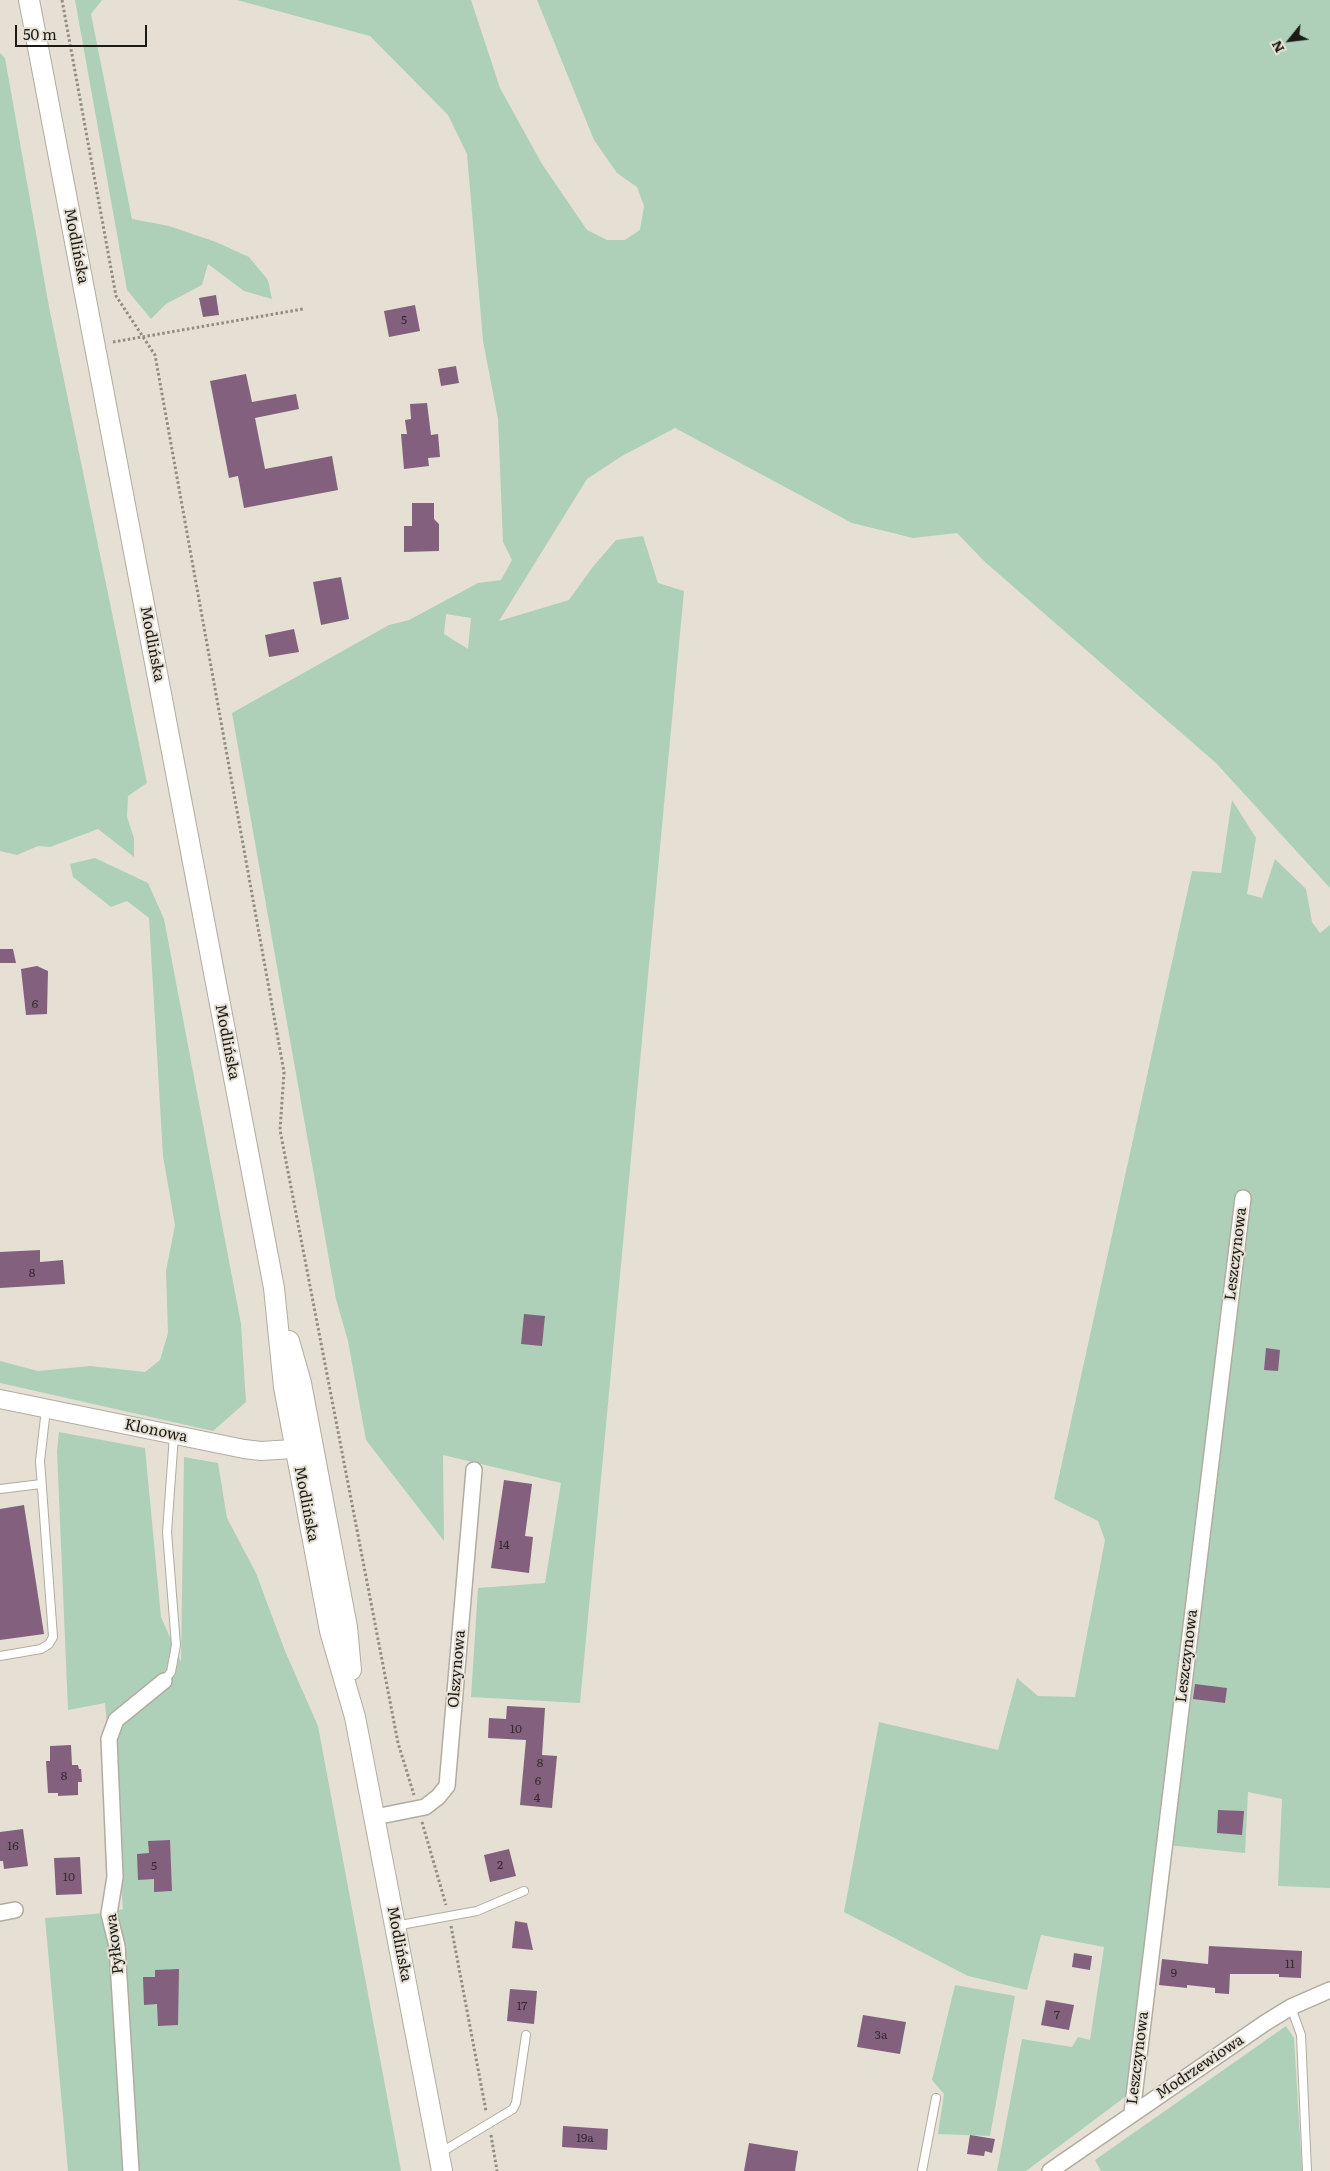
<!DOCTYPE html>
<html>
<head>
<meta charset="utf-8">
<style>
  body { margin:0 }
  #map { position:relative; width:1330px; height:2171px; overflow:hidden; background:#e5e0d3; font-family:Literata,serif }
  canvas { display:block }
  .north { position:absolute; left:1265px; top:15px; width:50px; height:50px; -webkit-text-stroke:4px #e5e0d3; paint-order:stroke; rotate:241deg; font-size:14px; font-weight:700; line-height:20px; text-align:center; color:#1b1a15 }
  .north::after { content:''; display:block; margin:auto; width:18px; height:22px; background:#1b1a15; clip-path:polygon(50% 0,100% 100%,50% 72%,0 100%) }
  .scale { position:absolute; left:15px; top:25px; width:132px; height:22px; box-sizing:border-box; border:2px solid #1b1a15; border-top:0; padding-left:6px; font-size:15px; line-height:18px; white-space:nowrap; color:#1b1a15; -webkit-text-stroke:4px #e5e0d3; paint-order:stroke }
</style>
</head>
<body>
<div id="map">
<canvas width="1330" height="2171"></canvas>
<div class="north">N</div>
<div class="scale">50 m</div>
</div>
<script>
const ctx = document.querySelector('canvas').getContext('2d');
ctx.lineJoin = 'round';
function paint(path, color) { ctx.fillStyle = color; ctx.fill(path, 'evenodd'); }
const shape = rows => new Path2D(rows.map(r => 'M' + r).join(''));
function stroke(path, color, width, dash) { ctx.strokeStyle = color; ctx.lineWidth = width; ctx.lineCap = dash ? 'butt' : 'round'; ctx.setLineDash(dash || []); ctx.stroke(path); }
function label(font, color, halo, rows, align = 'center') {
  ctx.font = font + ' Literata,serif'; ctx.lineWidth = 4; ctx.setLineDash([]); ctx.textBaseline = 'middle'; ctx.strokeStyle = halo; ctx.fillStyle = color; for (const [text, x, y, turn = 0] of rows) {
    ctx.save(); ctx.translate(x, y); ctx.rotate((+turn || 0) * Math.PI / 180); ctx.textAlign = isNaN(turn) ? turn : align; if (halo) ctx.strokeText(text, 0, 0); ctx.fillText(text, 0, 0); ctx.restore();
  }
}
paint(shape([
  [75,0,102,0,91,14,132,219,169,226,216,242,249,257,268,280,272,299,244,291,208,264,202,285,166,304,151,319,127,290],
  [237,0,471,0,500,88,542,164,587,230,607,240,625,240,640,230,644,206,637,187,617,173,594,140,537,0,1330,0,1330,888,1216,763,985,562,957,533,913,538,852,523,675,428,622,456,587,479,499,621,569,600,592,568,616,540,643,536,658,583,684,591,580,1703,471,1697,478,1588,545,1583,561,1483,443,1455,444,1541,366,1440,348,1341,336,1299,232,713,389,625,409,620,478,583,501,580,512,560,503,542,498,419,483,341,467,154,448,115,370,36],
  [446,614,471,618,468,649,444,634],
  [0,53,5,58,49,307,147,783,128,796,127,817,134,838,134,857,98,829,50,847,38,846,17,855,0,851],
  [1232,800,1256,838,1247,894,1262,898,1275,859,1306,889,1312,922,1320,933,1330,925,1330,1888,1278,1886,1282,1799,1248,1792,1245,1853,1167,1845,1133,2091,1026,2171,997,2171,1022,2039,1072,2047,1078,2037,1090,2040,1104,1947,1041,1935,1027,1990,968,1976,844,1912,879,1722,998,1750,1017,1678,1038,1696,1075,1697,1105,1540,1098,1521,1054,1499,1192,871,1221,873],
  [95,858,148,883,164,919,241,1324,246,1402,213,1431,0,1383,0,1361,38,1371,90,1366,145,1372,160,1360,168,1333,166,1271,175,1225,163,1156,149,918,127,901,111,907,73,877,70,864],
  [59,1432,145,1448,161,1617,181,1662,184,1457,218,1463,227,1518,256,1573,285,1651,318,1726,401,2171,68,2171,45,1918,106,1913,123,1909,105,1703,68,1710,57,1451],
  [955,1985,1015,1996,990,2136,938,2134,944,2094,932,2080],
  [1286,2026,1294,2038,1302,2171,1101,2171,1095,2160]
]), '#aed0b9');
paint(shape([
  [216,295,219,315,203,317,199,298],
  [415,305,420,331,389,337,384,311],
  [456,366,459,383,441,386,438,369],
  [246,374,252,402,296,394,299,409,255,418,265,469,332,456,338,490,244,508,238,476,229,478,210,381],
  [427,403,431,435,438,434,440,457,428,458,429,466,404,469,401,434,407,434,405,420,411,419,410,404],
  [412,503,434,503,434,519,439,524,439,551,404,552,404,526,412,526],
  [341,577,349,619,321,625,313,582],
  [294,629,299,652,269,657,265,635],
  [0,949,13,949,16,963,0,963],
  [37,966,48,971,47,1014,26,1015,21,969],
  [40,1250,40,1262,63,1260,65,1284,0,1288,0,1252],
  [524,1314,545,1316,542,1346,521,1344],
  [1266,1348,1280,1350,1278,1371,1264,1370],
  [504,1480,532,1484,525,1536,533,1537,529,1573,491,1568],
  [24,1505,44,1634,0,1640,0,1509],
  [1195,1684,1227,1688,1225,1703,1193,1699],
  [507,1706,545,1708,542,1755,557,1756,552,1808,520,1805,526,1740,488,1738,489,1718,506,1719],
  [71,1745,72,1765,78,1765,79,1769,81,1769,82,1782,78,1782,78,1795,58,1796,58,1793,48,1793,46,1761,50,1761,50,1746],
  [1218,1810,1244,1811,1242,1835,1217,1833],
  [23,1829,28,1866,4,1869,3,1861,0,1861,0,1832],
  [170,1840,172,1891,154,1892,154,1879,138,1880,137,1854,149,1853,148,1841],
  [509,1849,516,1876,490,1882,484,1855],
  [80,1857,82,1894,56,1895,54,1858],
  [515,1921,527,1923,533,1950,512,1948],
  [1209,1946,1302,1951,1301,1978,1279,1977,1279,1974,1230,1974,1229,1994,1215,1993,1215,1988,1187,1985,1187,1988,1159,1985,1162,1959,1208,1964],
  [1074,1953,1092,1956,1090,1970,1072,1967],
  [179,1969,178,2025,158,2026,157,2004,144,2005,143,1977,155,1977,155,1970],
  [510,1989,537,1991,534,2024,507,2021],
  [1046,2000,1074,2005,1069,2030,1041,2025],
  [863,2015,906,2022,900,2054,857,2047],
  [563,2126,608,2129,607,2150,562,2147],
  [970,2135,995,2139,992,2153,985,2151,984,2156,967,2154],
  [749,2143,798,2151,795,2171,744,2171]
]), '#83607e');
const service = shape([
  [0,1489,41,1484],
  [0,1656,41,1649,49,1644,53,1637,40,1461,46,1409],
  [164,1681,171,1672,176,1645,167,1532,174,1435],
  [395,1926,477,1911,524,1891],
  [1291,2007,1301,2035,1307,2171],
  [440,2153,513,2109,516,2103,526,2035],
  [922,2171,936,2098]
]);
const minor = shape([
  [375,1817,425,1807,438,1797,447,1786,474,1470],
  [0,1913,15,1910],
  [1132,2113,1243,1198],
  [131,2171,117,1946,109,1914,115,1877,109,1739,116,1720,164,1681],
  [1050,2171,1265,2023,1291,2007,1330,1990]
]);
const tertiary = shape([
  [0,1399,244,1449,261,1451,309,1448]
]);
const secondary = shape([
  [29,0,274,1288,284,1387,330,1631,355,1717,442,2171],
  [289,1341,301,1383,325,1511,347,1627,351,1670]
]);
stroke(service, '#b1aca0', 10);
stroke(minor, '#b1aca0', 18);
stroke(tertiary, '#b1aca0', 20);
stroke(secondary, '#b1aca0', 22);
stroke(shape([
  [62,0,116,296,155,355,284,1072,280,1130,398,1743,414,1795],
  [113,342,303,309],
  [422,1822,446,1905],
  [451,1926,486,2111],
  [491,2135,497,2171]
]), '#908d83', 3, [2.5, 2.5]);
stroke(service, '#fff', 8);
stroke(minor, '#fff', 15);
stroke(tertiary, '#fff', 18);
stroke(secondary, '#fff', 20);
label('12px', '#352c2f', null, [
  ["5",404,320],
  ["6",35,1004],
  ["8",32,1273],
  ["14",504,1545],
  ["10",516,1729],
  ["8",540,1763],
  ["8",64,1776],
  ["6",538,1781],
  ["4",537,1798],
  ["16",13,1846],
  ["2",500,1865],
  ["5",154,1866],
  ["10",69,1877],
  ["11",1290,1964],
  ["9",1174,1973],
  ["17",522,2006],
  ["7",1057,2015],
  ["3a",881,2035],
  ["19a",585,2138]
]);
label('15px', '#1b1a15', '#e5e0d3', [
  ["Modlińska",76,246,79],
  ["Modlińska",152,644,79],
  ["Modlińska",227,1042,79],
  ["Leszczynowa",1236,1254,-83],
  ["Klonowa",156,1431,12],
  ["Modlińska",306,1504,79],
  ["Leszczynowa",1187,1656,-83],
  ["Olszynowa",457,1669,-85],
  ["Pyłkowa",115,1944,-97],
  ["Modlińska",399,1944,79],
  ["Leszczynowa",1138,2058,-83],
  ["Modrzewiowa",1200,2067,-34]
]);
</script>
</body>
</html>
